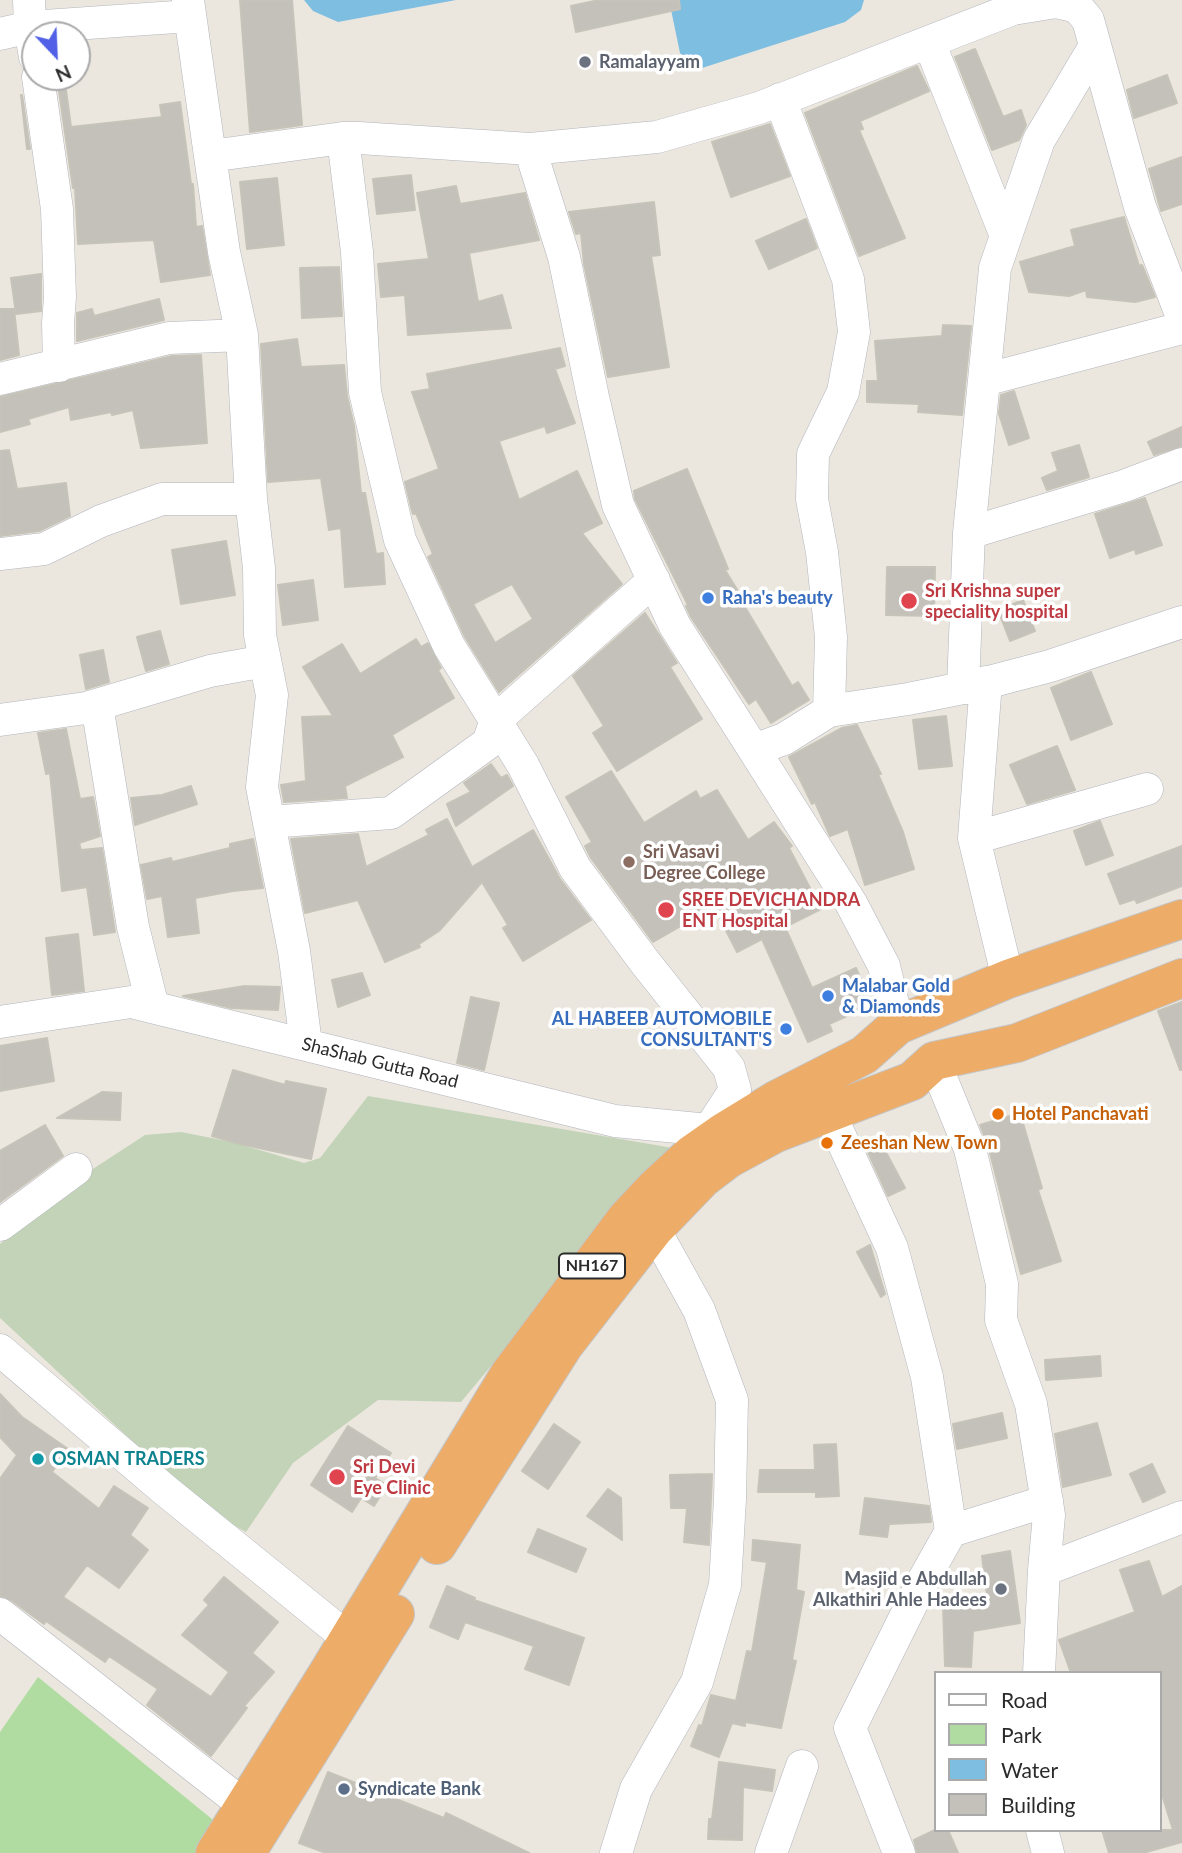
<!DOCTYPE html>
<html>
<head>
<meta charset="utf-8">
<style>
  body { margin:0 }
  #map { position:relative; width:1182px; height:1853px; overflow:hidden; background:#ebe7df; font-family:Lato,sans-serif }
  canvas { display:block }
  .legend { position:absolute; left:934px; top:1671px; width:228px; height:161px; box-sizing:border-box; background:#fff; border:2px solid #aaa; margin:0; padding:9px 12px; list-style:none; font-size:21px; color:#2b2b2b }
  .legend li { display:flex; align-items:center; gap:14px; height:35px }
  .legend b { width:35px; border:2px solid #aaa }
  .north { position:absolute; left:21px; top:21px; width:70px; height:70px; box-sizing:border-box; background:#fff; border:2px solid #aaa; border-radius:50%; rotate:157deg; font-size:19px; font-weight:700; line-height:28px; text-align:center; color:#2b2b2b }
  .north::after { content:''; display:block; margin:auto; width:24px; height:32px; background:#5160e6; clip-path:polygon(50% 0,100% 100%,50% 72%,0 100%) }
</style>
</head>
<body>
<div id="map">
<canvas width="1182" height="1853"></canvas>
<ul class="legend">
<li><b style="height:9px;background:#fff"></b>Road</li>
<li><b style="height:19px;background:#b0dca1"></b>Park</li>
<li><b style="height:19px;background:#7ebee1"></b>Water</li>
<li><b style="height:19px;background:#c4c1ba"></b>Building</li>
</ul>
<div class="north">N</div>
</div>
<script>
const ctx = document.querySelector('canvas').getContext('2d');
ctx.lineJoin = 'round';
function paint(path, color) { ctx.fillStyle = color; ctx.fill(path, 'evenodd'); }
const shape = rows => new Path2D(rows.map(r => 'M' + r).join(''));
function stroke(path, color, width, dash) { ctx.strokeStyle = color; ctx.lineWidth = width; ctx.lineCap = dash ? 'butt' : 'round'; ctx.setLineDash(dash || []); ctx.stroke(path); }
function label(font, color, halo, rows, align = 'center') {
  ctx.font = font + ' Lato,sans-serif'; ctx.lineWidth = 7; ctx.setLineDash([]); ctx.textBaseline = 'middle'; ctx.strokeStyle = halo; ctx.fillStyle = color; for (const [text, x, y, turn = 0] of rows) {
    ctx.save(); ctx.translate(x, y); ctx.rotate((+turn || 0) * Math.PI / 180); ctx.textAlign = isNaN(turn) ? turn : align; if (halo) ctx.strokeText(text, 0, 0); ctx.fillText(text, 0, 0); ctx.restore();
  }
}
paint(shape([
  [38,1677,218,1824,199,1853,0,1853,0,1732]
]), '#b0dca1');
paint(shape([
  [368,1096,673,1148,461,1402,378,1400,293,1463,246,1532,205,1509,0,1318,0,1244,76,1180,145,1135,181,1132,232,1142,304,1163,320,1158]
]), '#c3d3b8');
paint(shape([
  [304,0,456,0,338,22,313,11],
  [669,0,864,0,861,10,845,22,702,68,689,64,680,53]
]), '#7ebee1');
const building = shape([
  [240,0,292,0,302,125,250,132,240,0],
  [599,0,679,0,680,9,576,32,571,6,599,0],
  [975,49,1003,117,1021,110,1026,125,1019,140,992,150,955,57,975,49],
  [917,66,929,91,860,121,863,129,859,130,905,238,859,256,805,113,917,66],
  [1167,75,1177,103,1134,118,1127,90,1167,75],
  [65,83,71,127,162,117,160,105,180,102,191,184,193,184,196,227,202,226,210,275,161,282,154,240,78,244,75,188,73,188,58,84,65,83],
  [21,95,22,95,30,149,27,149,21,95],
  [770,124,790,176,731,197,712,142,770,124],
  [1182,157,1182,204,1161,211,1149,169,1182,157],
  [411,175,415,210,377,214,373,179,411,175],
  [277,178,284,245,247,249,240,182,277,178],
  [456,186,460,204,525,193,539,240,469,253,478,302,502,295,511,328,408,335,405,295,381,297,378,264,429,259,417,193,456,186],
  [654,202,660,255,651,256,669,367,608,377,584,264,581,233,576,234,569,212,654,202],
  [1124,217,1139,266,1142,265,1155,297,1135,302,1087,297,1086,290,1069,296,1029,292,1020,262,1075,246,1071,230,1124,217],
  [806,219,817,248,769,269,756,241,806,219],
  [339,267,342,316,302,318,300,268,339,267],
  [41,274,41,311,16,314,11,278,41,274],
  [159,299,164,320,77,341,77,313,92,309,94,316,159,299],
  [0,309,14,309,19,355,0,360,0,309],
  [943,325,971,326,962,415,918,412,919,404,867,402,867,381,878,381,875,341,942,336,943,325],
  [297,339,301,367,344,365,347,396,354,426,361,493,365,493,376,554,383,553,385,584,345,587,341,528,329,530,321,478,268,482,261,344,297,339],
  [560,348,565,366,555,369,575,423,547,433,545,426,499,441,519,500,577,471,602,523,582,533,622,584,499,692,465,637,428,557,433,554,416,513,413,514,412,511,405,482,439,469,412,392,430,389,427,374,560,348],
  [512,584,533,619,495,643,473,604,512,584],
  [201,355,207,443,141,448,133,410,112,415,111,412,71,420,69,407,28,419,30,424,0,432,0,397,172,356,201,355],
  [1014,391,1029,438,1009,445,999,414,1001,395,1014,391],
  [1182,427,1182,446,1154,455,1148,442,1182,427],
  [1079,445,1089,477,1047,490,1042,478,1058,471,1052,453,1079,445],
  [9,450,17,489,66,483,70,516,39,531,0,536,0,451,9,450],
  [687,469,728,569,725,570,741,596,739,597,792,686,798,682,809,700,771,723,756,699,749,704,691,617,686,606,688,605,635,499,634,491,687,469],
  [1145,498,1162,545,1136,554,1135,549,1110,558,1095,514,1145,498],
  [226,541,235,595,181,604,172,550,226,541],
  [887,567,935,567,934,616,886,615,887,567],
  [313,580,318,620,283,625,278,585,313,580],
  [1023,600,1035,631,1010,641,998,610,1023,600],
  [645,613,677,663,670,667,702,719,617,771,593,733,604,726,573,676,645,613],
  [160,631,169,664,146,671,137,637,160,631],
  [416,639,421,647,428,643,441,668,438,670,454,698,392,735,403,757,345,786,347,798,284,802,281,785,306,781,302,717,333,716,303,667,342,644,360,674,416,639],
  [103,650,109,682,86,689,80,655,103,650],
  [1091,672,1112,724,1071,740,1051,688,1091,672],
  [946,716,952,766,919,769,913,720,946,716],
  [857,725,881,774,878,774,903,832,914,869,865,885,848,829,830,836,815,802,812,804,789,757,842,728,857,725],
  [66,729,80,799,93,797,100,836,79,843,81,850,102,848,115,932,94,935,87,887,62,891,50,773,46,774,38,733,66,729],
  [1057,746,1075,790,1027,804,1010,765,1057,746],
  [491,764,501,778,507,775,513,786,456,826,447,804,471,792,464,783,491,764],
  [611,771,644,823,696,791,700,799,717,790,748,840,774,822,792,846,789,848,821,909,785,927,812,988,856,968,872,1005,829,1024,832,1031,808,1042,762,939,737,952,714,907,653,942,591,858,585,846,592,842,566,797,611,771],
  [191,786,197,804,135,825,131,798,162,795,191,786],
  [447,819,472,867,533,830,560,879,591,920,523,961,503,928,508,925,482,882,439,931,419,944,420,947,385,962,358,900,305,913,291,839,358,834,366,867,429,835,426,830,447,819],
  [1100,821,1113,855,1086,865,1074,831,1100,821],
  [253,839,263,888,233,891,195,898,199,933,168,937,162,896,147,899,141,865,171,858,172,862,230,848,230,844,253,839],
  [1182,846,1182,886,1137,903,1135,899,1120,904,1108,874,1182,846],
  [78,934,84,991,52,995,46,938,78,934],
  [362,973,370,995,338,1007,332,980,362,973],
  [245,986,280,987,278,1010,231,1008,183,996,245,986],
  [471,997,499,1003,484,1070,457,1063,471,997],
  [1182,1002,1182,1070,1180,1070,1158,1011,1182,1002],
  [47,1038,54,1081,0,1091,0,1046,47,1038],
  [233,1070,285,1085,286,1081,326,1089,311,1159,240,1144,212,1136,233,1070],
  [102,1092,121,1093,120,1120,57,1118,102,1092],
  [1020,1113,1042,1188,1038,1190,1061,1261,1021,1274,988,1145,980,1125,1020,1113],
  [45,1125,63,1156,0,1202,0,1151,45,1125],
  [881,1143,905,1188,888,1196,867,1150,881,1143],
  [870,1245,885,1294,881,1297,857,1252,870,1245],
  [1100,1356,1101,1376,1046,1380,1045,1360,1100,1356],
  [0,1394,22,1417,68,1449,52,1472,99,1509,114,1486,148,1508,130,1535,148,1550,119,1588,87,1565,63,1597,211,1697,229,1672,182,1635,209,1605,204,1600,224,1577,278,1622,252,1653,274,1672,244,1706,247,1708,211,1756,147,1705,158,1689,109,1656,105,1662,46,1621,44,1624,11,1600,0,1596,0,1479,17,1455,0,1437,0,1394],
  [1002,1413,1007,1438,957,1449,953,1424,1002,1413],
  [1097,1423,1111,1475,1063,1487,1055,1434,1097,1423],
  [554,1424,580,1442,548,1489,522,1471,554,1424],
  [348,1426,391,1453,375,1478,387,1485,374,1506,361,1498,352,1512,311,1485,348,1426],
  [836,1444,839,1496,816,1497,816,1492,758,1492,760,1470,815,1470,814,1445,836,1444],
  [1152,1464,1165,1492,1143,1502,1130,1474,1152,1464],
  [712,1474,709,1545,684,1542,687,1508,671,1508,670,1475,712,1474],
  [608,1489,621,1498,622,1540,587,1516,608,1489],
  [865,1498,929,1506,931,1522,889,1524,887,1537,860,1534,865,1498],
  [538,1529,586,1549,576,1572,528,1552,538,1529],
  [753,1540,800,1545,796,1590,804,1592,792,1660,796,1661,781,1728,745,1722,745,1726,732,1723,719,1757,691,1746,699,1725,702,1726,711,1695,736,1701,747,1651,752,1652,767,1562,752,1560,753,1540],
  [1010,1551,1020,1623,973,1631,971,1667,945,1666,943,1606,988,1603,982,1556,1010,1551],
  [1149,1561,1162,1597,1182,1586,1182,1842,1143,1853,1109,1853,1102,1830,1173,1830,1159,1785,1159,1673,1071,1673,1059,1640,1135,1612,1120,1570,1149,1561],
  [447,1586,475,1598,474,1600,584,1638,569,1685,525,1669,534,1646,465,1622,458,1639,430,1627,447,1586],
  [719,1762,775,1770,772,1791,743,1787,742,1840,708,1839,709,1819,712,1819,719,1762],
  [328,1772,444,1818,446,1813,529,1853,326,1853,299,1843,328,1772],
  [935,1830,948,1830,958,1853,917,1853,914,1840,935,1830]
]);
paint(building, '#c4c1ba');
stroke(building, '#c6c3b9', 2);
const minor = shape([
  [29,0,30,27,35,57],
  [188,0,210,156],
  [0,34,30,27,190,16],
  [929,42,1006,236],
  [38,77,57,209,60,297,58,323,59,366],
  [780,99,848,279,854,332,843,392,813,454,812,499,822,552,831,637,829,711],
  [530,149,564,257,593,397,618,505,675,626,754,750],
  [0,379,169,338,242,335],
  [984,380,1182,328],
  [251,499,259,568,260,635,272,695,262,787,294,951,306,1044],
  [969,533,1124,486,1182,464],
  [0,554,44,549,101,521,162,499,251,499,242,335,224,252,210,156,343,138],
  [986,682,974,838,1008,979],
  [966,688,1050,666,1182,622],
  [97,705,133,927,153,1007],
  [0,720,86,708,210,671,265,661],
  [269,822,391,813,488,743,496,720,654,580],
  [974,838,1147,789],
  [0,1022,131,1002,615,1121,709,1130,729,1135],
  [898,1025,884,966,851,903,754,750,784,739,829,711,908,699,963,688,969,533,995,268,1039,140,1095,46],
  [934,1061,970,1149,1002,1284,1001,1320,1031,1404,1049,1515,1044,1570,1039,1673],
  [829,1112,892,1248,927,1377,951,1531],
  [709,1130,735,1090,729,1068,644,961,575,868,523,765,449,646,400,540,365,392,357,252,343,138,359,138,530,149,657,137,759,108,1013,9,1056,2,1070,5,1079,9,1088,20,1140,207,1182,317],
  [0,1225,76,1169],
  [0,1350,166,1491,349,1639],
  [1044,1570,1182,1517],
  [0,1614,245,1806],
  [1042,1830,1048,1853],
  [616,1853,636,1789,697,1682,725,1585,730,1499,732,1400,699,1310,654,1229],
  [771,1853,802,1766],
  [899,1853,850,1728,924,1579,951,1531,1047,1501]
]);
const highway = shape([
  [437,1545,564,1345,654,1229,703,1178,728,1159,776,1133,912,1081,934,1061,1017,1043,1182,978],
  [215,1853,326,1676,509,1375,626,1219,655,1188,692,1154,722,1133,776,1100,864,1055,898,1025,1008,979,1182,919],
  [246,1853,395,1614]
]);
stroke(minor, '#b2b4bd', 33);
stroke(highway, '#c4c4c4', 40);
stroke(minor, '#fff', 32);
stroke(highway, '#edad69', 38);
for (const [x, y, r, color] of [
  [585,62,7,"#6b7280"],
  [708,598,7,"#3f7fe0"],
  [909,601,9,"#e0444e"],
  [629,862,7,"#8d6e63"],
  [666,910,9,"#e0444e"],
  [828,996,7,"#3f7fe0"],
  [786,1029,7,"#3f7fe0"],
  [998,1114,7,"#e8710a"],
  [827,1143,7,"#e8710a"],
  [38,1459,7,"#0f9aa8"],
  [337,1477,9,"#e0444e"],
  [1001,1589,7,"#6b7280"],
  [344,1789,7,"#5c6f8a"]
]) { const dot = new Path2D(); dot.arc(x, y, r, 0, 2 * Math.PI); ctx.fillStyle = color; ctx.fill(dot); stroke(dot, '#fff', 2.5); }
for (const [x, y, w] of [
  [592,1266,66]
]) { const box = new Path2D(); box.roundRect(x - w / 2, y - 12.5, w, 25, 5); ctx.fillStyle = '#fff'; ctx.fill(box); stroke(box, '#2b2b2b', 2); }
label('bold 16px', '#2b2b2b', null, [
  ["NH167",592,1266]
]);
label('bold 18px', '#5b616d', '#fff', [
  ["Ramalayyam",599,62],
  ["Masjid e Abdullah",987,1579,"right"],
  ["Alkathiri Ahle Hadees",987,1600,"right"]
], 'left');
label('bold 18px', '#be3a42', '#fff', [
  ["Sri Krishna super",925,591],
  ["speciality hospital",925,612],
  ["SREE DEVICHANDRA",682,900],
  ["ENT Hospital",682,921],
  ["Sri Devi",353,1467],
  ["Eye Clinic",353,1488]
], 'left');
label('bold 18px', '#366cbe', '#fff', [
  ["Raha's beauty",722,598],
  ["Malabar Gold",842,986],
  ["& Diamonds",842,1007],
  ["AL HABEEB AUTOMOBILE",772,1019,"right"],
  ["CONSULTANT'S",772,1040,"right"]
], 'left');
label('bold 18px', '#785e54', '#fff', [
  ["Sri Vasavi",643,852],
  ["Degree College",643,873]
], 'left');
label('18px', '#2b2b2b', '#fff', [
  ["ShaShab Gutta Road",380,1063,14]
]);
label('bold 18px', '#c56008', '#fff', [
  ["Hotel Panchavati",1012,1114],
  ["Zeeshan New Town",841,1143]
], 'left');
label('bold 18px', '#0d838f', '#fff', [
  ["OSMAN TRADERS",52,1459]
], 'left');
label('bold 18px', '#4e5e75', '#fff', [
  ["Syndicate Bank",358,1789]
], 'left');
</script>
</body>
</html>
